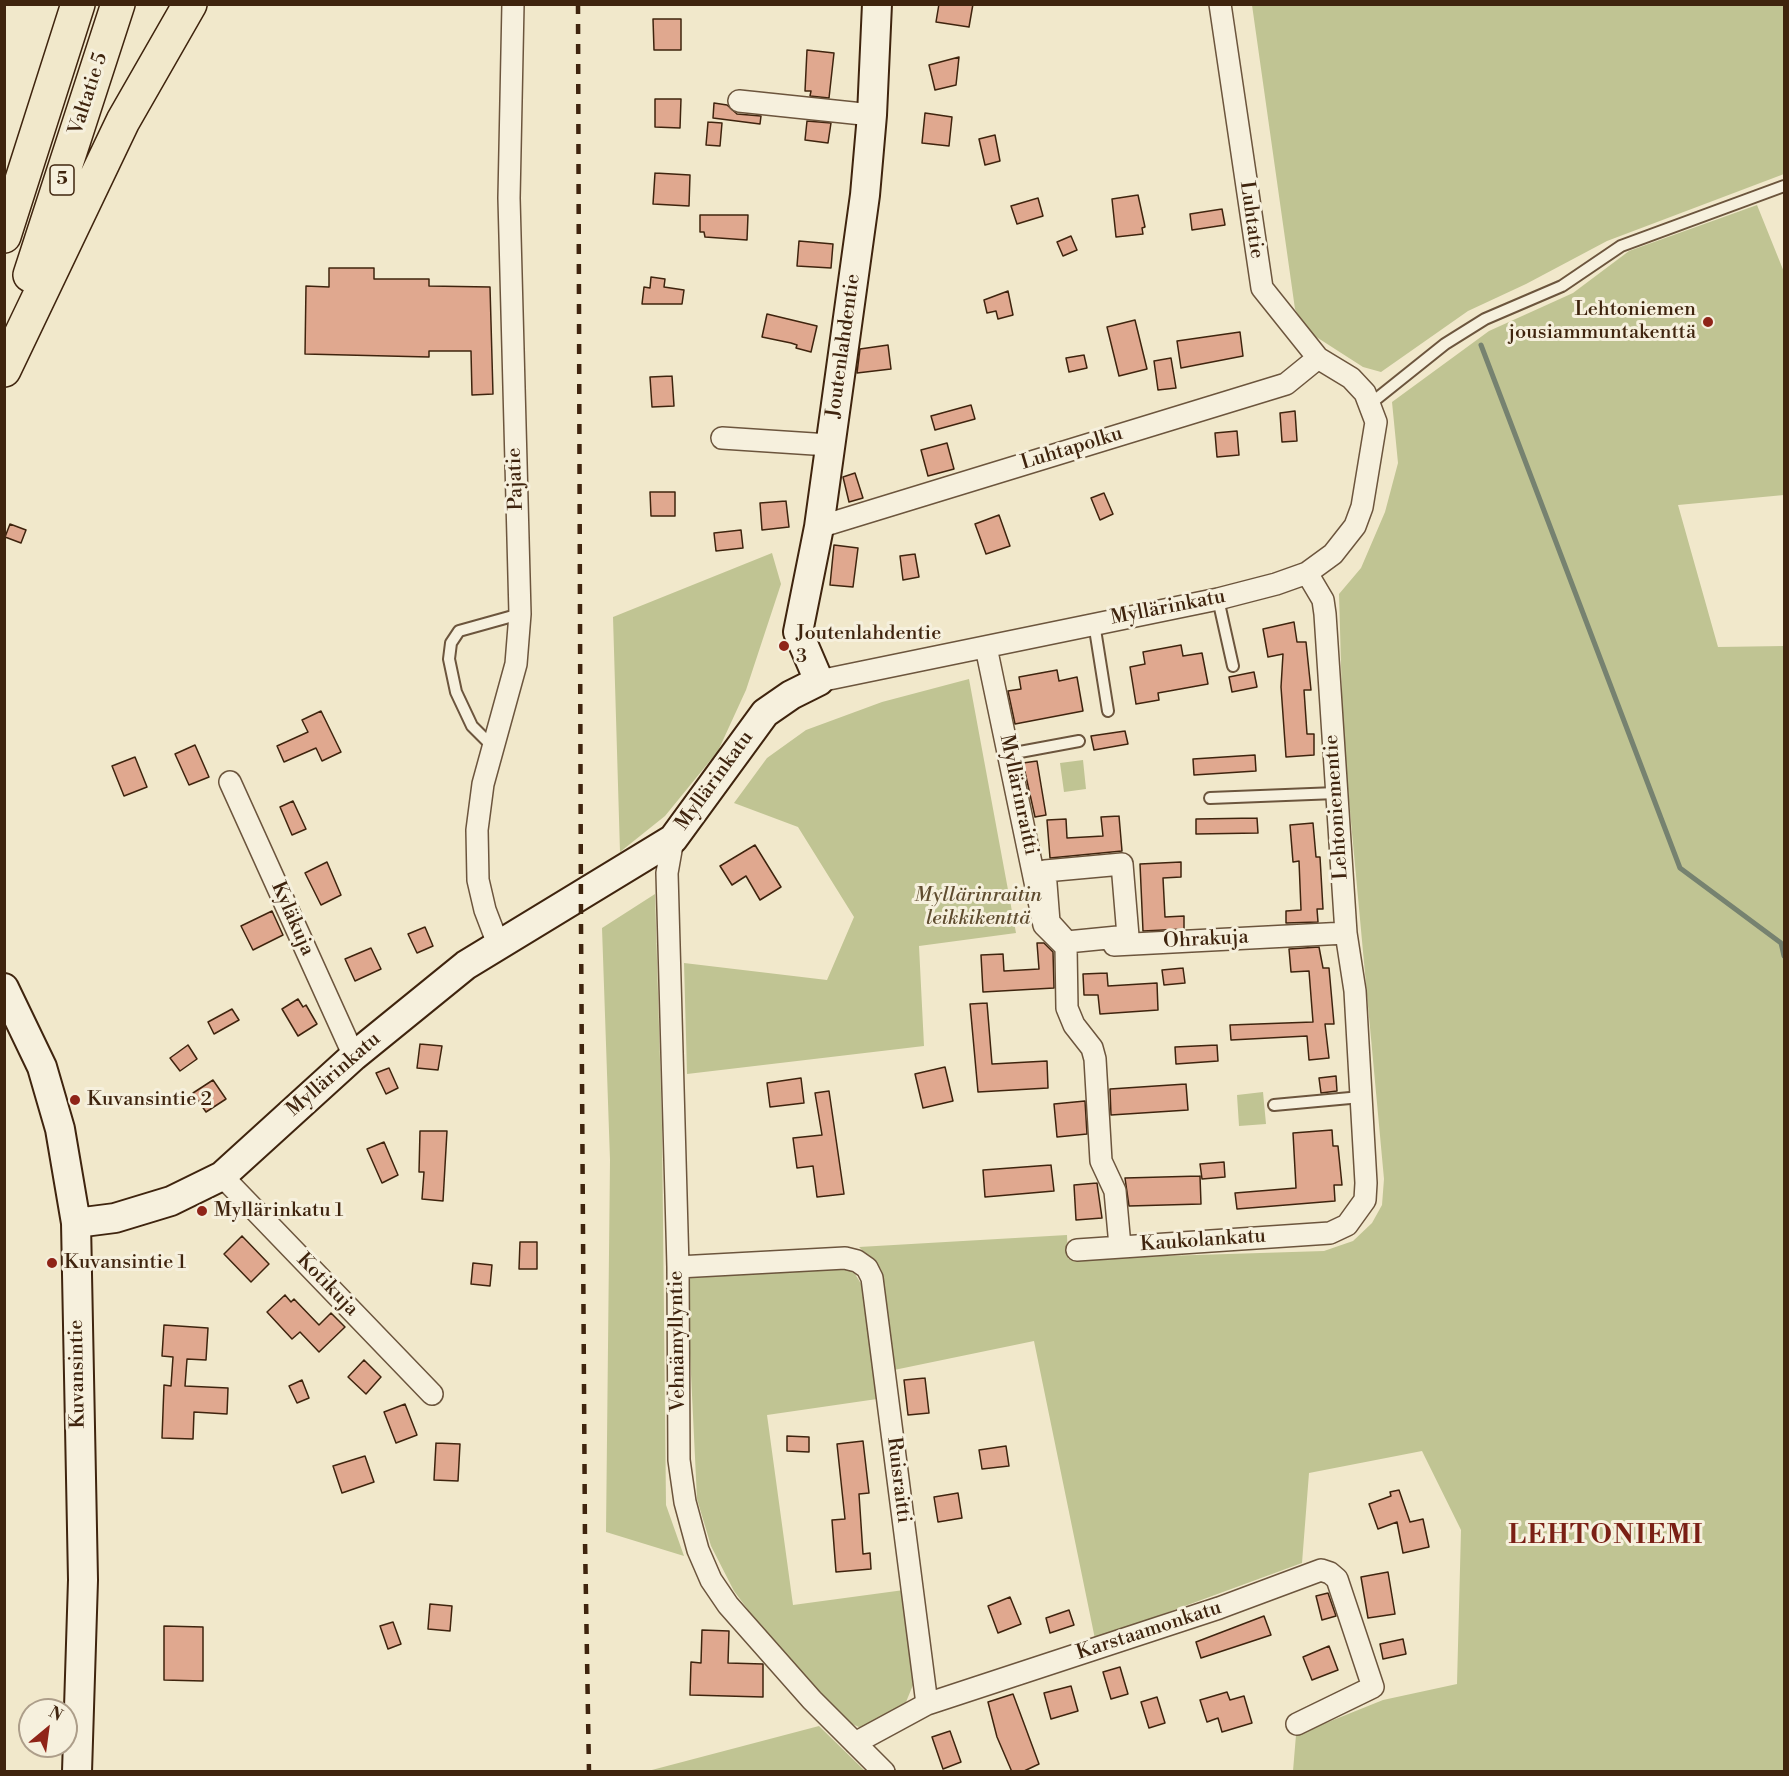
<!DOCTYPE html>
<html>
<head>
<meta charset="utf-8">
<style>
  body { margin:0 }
  #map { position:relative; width:1789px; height:1776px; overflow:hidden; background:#f1e8cb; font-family:"Libre Bodoni",serif }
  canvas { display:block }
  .frame { position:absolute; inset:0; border:6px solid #3f240e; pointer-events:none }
  .north { position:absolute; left:18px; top:1698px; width:60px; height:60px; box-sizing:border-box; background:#f6f0dd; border:2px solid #ad9e8a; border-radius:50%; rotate:29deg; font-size:16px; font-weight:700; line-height:24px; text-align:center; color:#3f240e }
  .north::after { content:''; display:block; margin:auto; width:21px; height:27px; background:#8f2418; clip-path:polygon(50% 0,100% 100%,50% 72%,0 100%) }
</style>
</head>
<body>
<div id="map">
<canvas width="1789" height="1776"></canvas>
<div class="frame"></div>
<div class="north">N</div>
</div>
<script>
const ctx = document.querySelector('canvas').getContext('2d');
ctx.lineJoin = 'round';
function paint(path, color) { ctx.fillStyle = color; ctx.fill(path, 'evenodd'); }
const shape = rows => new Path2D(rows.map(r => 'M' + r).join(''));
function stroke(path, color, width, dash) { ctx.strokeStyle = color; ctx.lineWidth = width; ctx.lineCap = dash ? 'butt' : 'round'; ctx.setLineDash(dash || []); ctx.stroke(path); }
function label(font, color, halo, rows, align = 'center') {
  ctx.font = font + ' "Libre Bodoni",serif'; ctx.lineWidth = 6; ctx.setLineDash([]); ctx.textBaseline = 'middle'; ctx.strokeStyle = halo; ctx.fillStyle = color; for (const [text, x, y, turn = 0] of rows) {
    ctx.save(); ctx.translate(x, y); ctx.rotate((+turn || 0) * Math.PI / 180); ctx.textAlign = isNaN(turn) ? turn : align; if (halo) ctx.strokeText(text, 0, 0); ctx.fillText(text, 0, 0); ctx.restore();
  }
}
paint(shape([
  [1252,5,1784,5,1784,174,1607,241,1526,284,1468,311,1381,372,1363,367,1307,331,1295,309],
  [1757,205,1784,272,1784,495,1678,505,1718,647,1784,646,1784,1771,1293,1771,1296,1735,1383,1700,1457,1684,1461,1530,1422,1451,1309,1473,1302,1563,1095,1639,1034,1341,894,1370,881,1269,859,1247,1067,1235,1068,1259,1324,1251,1353,1241,1372,1223,1382,1205,1384,1179,1343,735,1339,594,1361,568,1385,512,1398,463,1392,402,1489,331,1573,293,1629,251],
  [772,553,781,584,746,690,718,751,665,816,620,852,613,617],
  [969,679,1016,933,919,946,924,1046,687,1074,684,963,827,980,854,917,798,827,734,803,767,758,806,730,882,702],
  [1083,760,1086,789,1064,792,1060,763],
  [655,894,662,1126,666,1505,684,1556,606,1532,610,1160,602,928],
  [1263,1092,1266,1124,1239,1126,1237,1095],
  [845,1267,855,1274,863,1287,877,1399,767,1415,793,1605,904,1590,915,1668,913,1685,906,1702,871,1727,861,1728,852,1724,809,1682,763,1630,734,1591,711,1546,697,1499,687,1291,688,1280,696,1273],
  [819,1726,865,1771,648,1771]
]), '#c0c493');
stroke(shape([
  [1481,345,1680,868,1781,943,1784,956]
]), '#768270', 5);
const building = shape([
  [939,4,973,4,969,27,936,22,939,4],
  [653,19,681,19,681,50,654,50,653,19],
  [807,50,834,53,829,98,810,96,811,91,805,91,807,50],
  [959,57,956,85,935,90,929,65,959,57],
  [655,99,681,99,680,128,655,127,655,99],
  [714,103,727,105,737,114,761,116,760,124,713,118,714,103],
  [925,113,952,117,949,146,922,143,925,113],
  [807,121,831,123,828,143,805,140,807,121],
  [708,122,722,123,720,146,706,145,708,122],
  [995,135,1000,161,985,165,979,139,995,135],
  [655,173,690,175,689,206,653,204,655,173],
  [1138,195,1145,227,1142,228,1143,234,1116,237,1112,199,1138,195],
  [1038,198,1043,216,1017,224,1011,206,1038,198],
  [1222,209,1225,225,1192,230,1190,214,1222,209],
  [700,215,748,215,747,240,705,237,704,232,700,232,700,215],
  [1071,236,1077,250,1063,256,1057,242,1071,236],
  [799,241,833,244,831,268,797,266,799,241],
  [329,268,374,268,374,279,429,279,429,286,490,287,493,394,472,395,471,351,429,351,429,357,305,354,306,286,329,287,329,268],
  [651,277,665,279,664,287,684,290,682,304,642,304,644,287,650,288,651,277],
  [1008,291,1013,315,998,319,996,311,987,313,984,300,1008,291],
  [767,314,817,326,811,352,796,348,797,345,791,343,762,337,767,314],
  [1135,320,1147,369,1119,376,1107,327,1135,320],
  [1240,332,1243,356,1181,368,1177,341,1240,332],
  [888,345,891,369,857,373,860,349,888,345],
  [1084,355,1087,368,1069,372,1066,358,1084,355],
  [1171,358,1176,388,1158,390,1154,361,1171,358],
  [672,376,674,406,652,407,650,377,672,376],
  [971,405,975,419,935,430,931,416,971,405],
  [1295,411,1297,441,1282,442,1280,413,1295,411],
  [1237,431,1239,455,1217,457,1215,433,1237,431],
  [947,443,954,469,928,476,921,450,947,443],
  [855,473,863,498,849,502,843,477,855,473],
  [650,492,675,492,675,516,651,516,650,492],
  [1104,493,1113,514,1100,520,1091,498,1104,493],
  [786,501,789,527,762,530,760,503,786,501],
  [999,515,1010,546,986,554,975,524,999,515],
  [10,524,26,530,21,543,5,537,10,524],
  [741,530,743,548,716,551,714,533,741,530],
  [834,545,858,548,853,587,830,585,834,545],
  [915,554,919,577,903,580,900,556,915,554],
  [1294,622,1297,642,1306,642,1311,690,1304,690,1307,734,1314,734,1314,755,1286,757,1281,687,1283,654,1268,657,1263,629,1294,622],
  [1181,645,1183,656,1202,653,1208,684,1158,693,1159,700,1136,704,1130,667,1145,664,1143,652,1181,645],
  [1057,670,1059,681,1077,677,1083,711,1015,724,1008,691,1021,689,1019,677,1057,670],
  [1254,672,1257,687,1232,692,1229,677,1254,672],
  [321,711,341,752,322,761,316,748,284,762,277,746,308,732,302,720,321,711],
  [1125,731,1128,744,1094,750,1091,736,1125,731],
  [195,745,209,777,189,785,175,754,195,745],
  [1255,755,1256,771,1194,775,1193,759,1255,755],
  [135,757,147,787,124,796,112,766,135,757],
  [1037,761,1046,815,1035,817,1023,763,1037,761],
  [293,801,306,829,292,835,280,807,293,801],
  [1119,816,1122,851,1050,858,1047,820,1066,819,1067,838,1103,836,1101,817,1119,816],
  [1257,818,1258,833,1196,834,1196,819,1257,818],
  [1313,823,1316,857,1320,857,1323,909,1317,909,1318,922,1286,923,1286,911,1301,910,1299,861,1293,862,1290,825,1313,823],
  [755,845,781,887,760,900,746,876,732,885,720,866,755,845],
  [327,862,341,895,321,905,305,873,327,862],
  [1181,862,1181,877,1163,878,1165,917,1184,916,1184,929,1143,931,1140,864,1181,862],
  [272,911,283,935,253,950,241,926,272,911],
  [425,927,433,946,417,953,408,934,425,927],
  [1037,943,1044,943,1053,952,1054,988,983,992,981,955,1003,954,1004,971,1039,969,1037,943],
  [1319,947,1323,968,1329,968,1334,1024,1325,1024,1329,1058,1309,1060,1307,1036,1231,1040,1230,1025,1313,1022,1309,971,1291,972,1289,949,1319,947],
  [371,948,381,969,355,981,345,959,371,948],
  [1183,968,1185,983,1164,985,1162,970,1183,968],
  [1107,973,1108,986,1157,983,1158,1010,1100,1014,1098,995,1084,995,1083,974,1107,973],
  [298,999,303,1007,306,1005,317,1024,298,1036,282,1009,298,999],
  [987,1003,992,1064,1047,1061,1048,1088,978,1092,970,1004,987,1003],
  [232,1009,239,1020,214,1034,208,1022,232,1009],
  [420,1044,442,1046,438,1070,417,1068,420,1044],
  [188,1045,197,1059,180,1071,170,1058,188,1045],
  [1217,1045,1218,1061,1176,1064,1175,1047,1217,1045],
  [945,1067,953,1101,923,1108,915,1074,945,1067],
  [389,1068,398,1088,386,1094,376,1073,389,1068],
  [1336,1076,1337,1091,1321,1093,1319,1078,1336,1076],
  [801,1078,804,1103,770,1107,767,1083,801,1078],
  [213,1080,226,1099,206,1112,193,1093,213,1080],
  [1186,1084,1188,1110,1111,1115,1110,1089,1186,1084],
  [829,1091,844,1194,817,1197,813,1166,797,1168,793,1138,822,1135,815,1093,829,1091],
  [1085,1101,1087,1134,1057,1137,1054,1104,1085,1101],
  [1332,1130,1333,1146,1338,1146,1342,1185,1334,1185,1335,1201,1237,1209,1235,1193,1296,1188,1293,1133,1332,1130],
  [420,1131,447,1131,443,1201,422,1199,424,1172,419,1172,420,1131],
  [384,1142,398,1175,382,1183,367,1149,384,1142],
  [1224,1162,1225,1177,1202,1179,1200,1164,1224,1162],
  [1051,1165,1054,1191,985,1197,983,1170,1051,1165],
  [1200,1176,1201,1204,1129,1206,1125,1178,1200,1176],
  [1097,1183,1102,1218,1076,1220,1074,1185,1097,1183],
  [242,1236,269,1264,251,1282,224,1254,242,1236],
  [520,1242,537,1242,537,1269,519,1269,520,1242],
  [473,1263,492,1265,490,1286,471,1284,473,1263],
  [285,1295,291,1302,294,1299,319,1325,331,1313,345,1327,319,1352,300,1332,292,1339,267,1312,285,1295],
  [164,1325,208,1328,206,1360,187,1359,185,1386,228,1388,227,1414,194,1412,193,1439,162,1438,164,1385,171,1386,173,1357,162,1356,164,1325],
  [364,1360,381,1377,366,1394,348,1377,364,1360],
  [925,1378,929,1413,908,1415,904,1380,925,1378],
  [302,1380,309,1398,297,1403,289,1386,302,1380],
  [405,1404,417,1435,396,1443,384,1412,405,1404],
  [787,1436,809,1437,809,1452,787,1451,787,1436],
  [863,1441,869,1493,859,1494,863,1554,870,1553,871,1569,836,1572,832,1520,845,1519,837,1444,863,1441],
  [436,1443,460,1444,458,1481,434,1480,436,1443],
  [1006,1446,1009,1466,982,1469,979,1450,1006,1446],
  [365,1456,374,1482,342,1493,333,1466,365,1456],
  [1399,1490,1410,1522,1423,1519,1429,1547,1403,1553,1397,1522,1378,1529,1369,1504,1391,1496,1390,1492,1399,1490],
  [958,1493,962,1518,938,1522,934,1497,958,1493],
  [1388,1572,1395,1614,1368,1618,1361,1577,1388,1572],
  [1328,1593,1336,1616,1322,1620,1316,1596,1328,1593],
  [1010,1597,1021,1624,998,1633,988,1606,1010,1597],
  [430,1604,452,1606,450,1631,428,1629,430,1604],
  [1069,1610,1074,1625,1050,1633,1046,1618,1069,1610],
  [1264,1616,1271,1635,1201,1658,1196,1642,1264,1616],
  [393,1622,401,1644,388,1649,380,1626,393,1622],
  [164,1626,203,1627,203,1681,164,1680,164,1626],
  [702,1630,729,1631,728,1663,763,1664,763,1697,690,1695,691,1662,701,1663,702,1630],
  [1403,1639,1406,1654,1383,1659,1380,1644,1403,1639],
  [1329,1646,1338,1670,1312,1680,1303,1657,1329,1646],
  [1120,1667,1128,1694,1111,1699,1103,1672,1120,1667],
  [1071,1686,1078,1711,1051,1719,1044,1693,1071,1686],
  [1227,1692,1230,1700,1244,1696,1252,1723,1222,1732,1218,1718,1207,1722,1200,1700,1227,1692],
  [1013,1694,1039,1764,1022,1772,1012,1772,997,1737,988,1702,1013,1694],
  [1157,1697,1165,1723,1149,1728,1141,1702,1157,1697],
  [950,1731,961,1762,943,1769,932,1737,950,1731]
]);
paint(building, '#e0a88f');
stroke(building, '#3f240e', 1.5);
const lane = shape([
  [1370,404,1445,344,1485,319,1562,286,1621,246,1784,186],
  [1218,599,1233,666],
  [1094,623,1108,711],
  [493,747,472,726,456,692,449,659,451,643,459,631,520,614],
  [1009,754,1079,741],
  [1210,798,1336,793],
  [1274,1105,1361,1097]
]);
const street = shape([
  [739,101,872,115],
  [722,438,829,445],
  [819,527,1286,384,1318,358],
  [986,647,1044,925,1066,947,1067,1008,1074,1025,1092,1048,1095,1059,1101,1161,1115,1191,1120,1246],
  [819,681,1218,599,1276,584,1307,573,1333,554,1355,526,1362,507,1376,422,1365,393,1351,378,1318,358,1262,288,1220,4],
  [230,782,354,1056],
  [673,839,667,873,678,1267,679,1460,685,1502,698,1550,711,1580,728,1605,812,1700,884,1772],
  [1122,864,1128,936,1067,942,1049,922,1045,871,1122,864],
  [498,944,485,910,478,880,477,830,483,784,516,664,520,614,509,198,513,4],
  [1114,945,1346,933],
  [222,1176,432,1394],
  [1077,1250,1330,1233,1347,1225,1365,1200,1366,1183,1355,991,1346,933,1325,614,1323,600,1307,573],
  [678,1267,845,1258,857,1261,867,1268,872,1278,927,1704],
  [855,1743,927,1704,1219,1608,1321,1570,1330,1573,1337,1579,1373,1687,1297,1724]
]);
const secondary = shape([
  [4,988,42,1067,60,1129,76,1223,83,1580,77,1772],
  [76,1223,115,1218,171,1201,222,1176,354,1056,466,965,673,839,765,713,791,695,819,681,798,632,819,527,865,195,872,115,877,4]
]);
const highway = shape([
  [4,236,78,4],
  [30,275,118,4],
  [4,370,123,121,190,4]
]);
stroke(lane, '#6c553d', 14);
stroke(street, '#6c553d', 24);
stroke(secondary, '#3f240e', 32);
stroke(highway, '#3f240e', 36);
stroke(lane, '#f6f0dd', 10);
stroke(street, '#f6f0dd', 21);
stroke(secondary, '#f6f0dd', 28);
stroke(highway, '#f1e8cb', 33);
stroke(shape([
  [578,4,581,924,585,1541,589,1772]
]), '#3f240e', 4.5, [10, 10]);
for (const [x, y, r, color] of [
  [1708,322,6,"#8f2418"],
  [784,646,6,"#8f2418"],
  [75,1100,6,"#8f2418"],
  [202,1211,6,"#8f2418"],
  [52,1263,6,"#8f2418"]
]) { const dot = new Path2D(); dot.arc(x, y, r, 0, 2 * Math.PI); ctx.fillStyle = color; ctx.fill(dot); stroke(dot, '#f6f0dd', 2); }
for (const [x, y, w] of [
  [62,180,24]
]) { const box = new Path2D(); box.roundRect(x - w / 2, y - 15, w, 30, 4.5); ctx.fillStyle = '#f6f0dd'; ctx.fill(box); stroke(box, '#3f240e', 1.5); }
label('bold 18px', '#3f240e', null, [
  ["5",62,180]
]);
label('20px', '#3f240e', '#f6f0dd', [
  ["Valtatie 5",89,94,-72],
  ["Luhtatie",1251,220,82],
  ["Joutenlahdentie",844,346,-82],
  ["Luhtapolku",1072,449,-17],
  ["Pajatie",516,479,-92],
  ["Myllärinkatu",1168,608,-11],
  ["Myllärinkatu",715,781,-54],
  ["Myllärinraitti",1018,795,78],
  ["Lehtoniementie",1337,807,-94],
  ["Kyläkuja",292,919,66],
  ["Ohrakuja",1206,940,-3],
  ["Myllärinkatu",334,1075,-41],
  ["Kaukolankatu",1203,1241,-4],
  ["Kotikuja",327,1285,46],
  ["Vehnämyllyntie",678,1341,-91],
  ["Kuvansintie",78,1374,-91],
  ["Ruisraitti",898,1480,83],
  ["Karstaamonkatu",1149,1631,-18]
]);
label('20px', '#3f240e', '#f6f0dd', [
  ["Lehtoniemen",1696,310,"right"],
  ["jousiammuntakenttä",1696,333,"right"],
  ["Joutenlahdentie",796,634],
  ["3",796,657],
  ["Kuvansintie 2",87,1100],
  ["Myllärinkatu 1",214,1211],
  ["Kuvansintie 1",64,1263]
], 'left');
label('italic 20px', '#5f4c2f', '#f6f0dd', [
  ["Myllärinraitin",978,896],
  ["leikkikenttä",978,919]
]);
ctx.letterSpacing = '1.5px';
label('bold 26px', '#7a1f14', '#f6f0dd', [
  ["LEHTONIEMI",1606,1537]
]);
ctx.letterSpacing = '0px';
</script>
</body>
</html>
